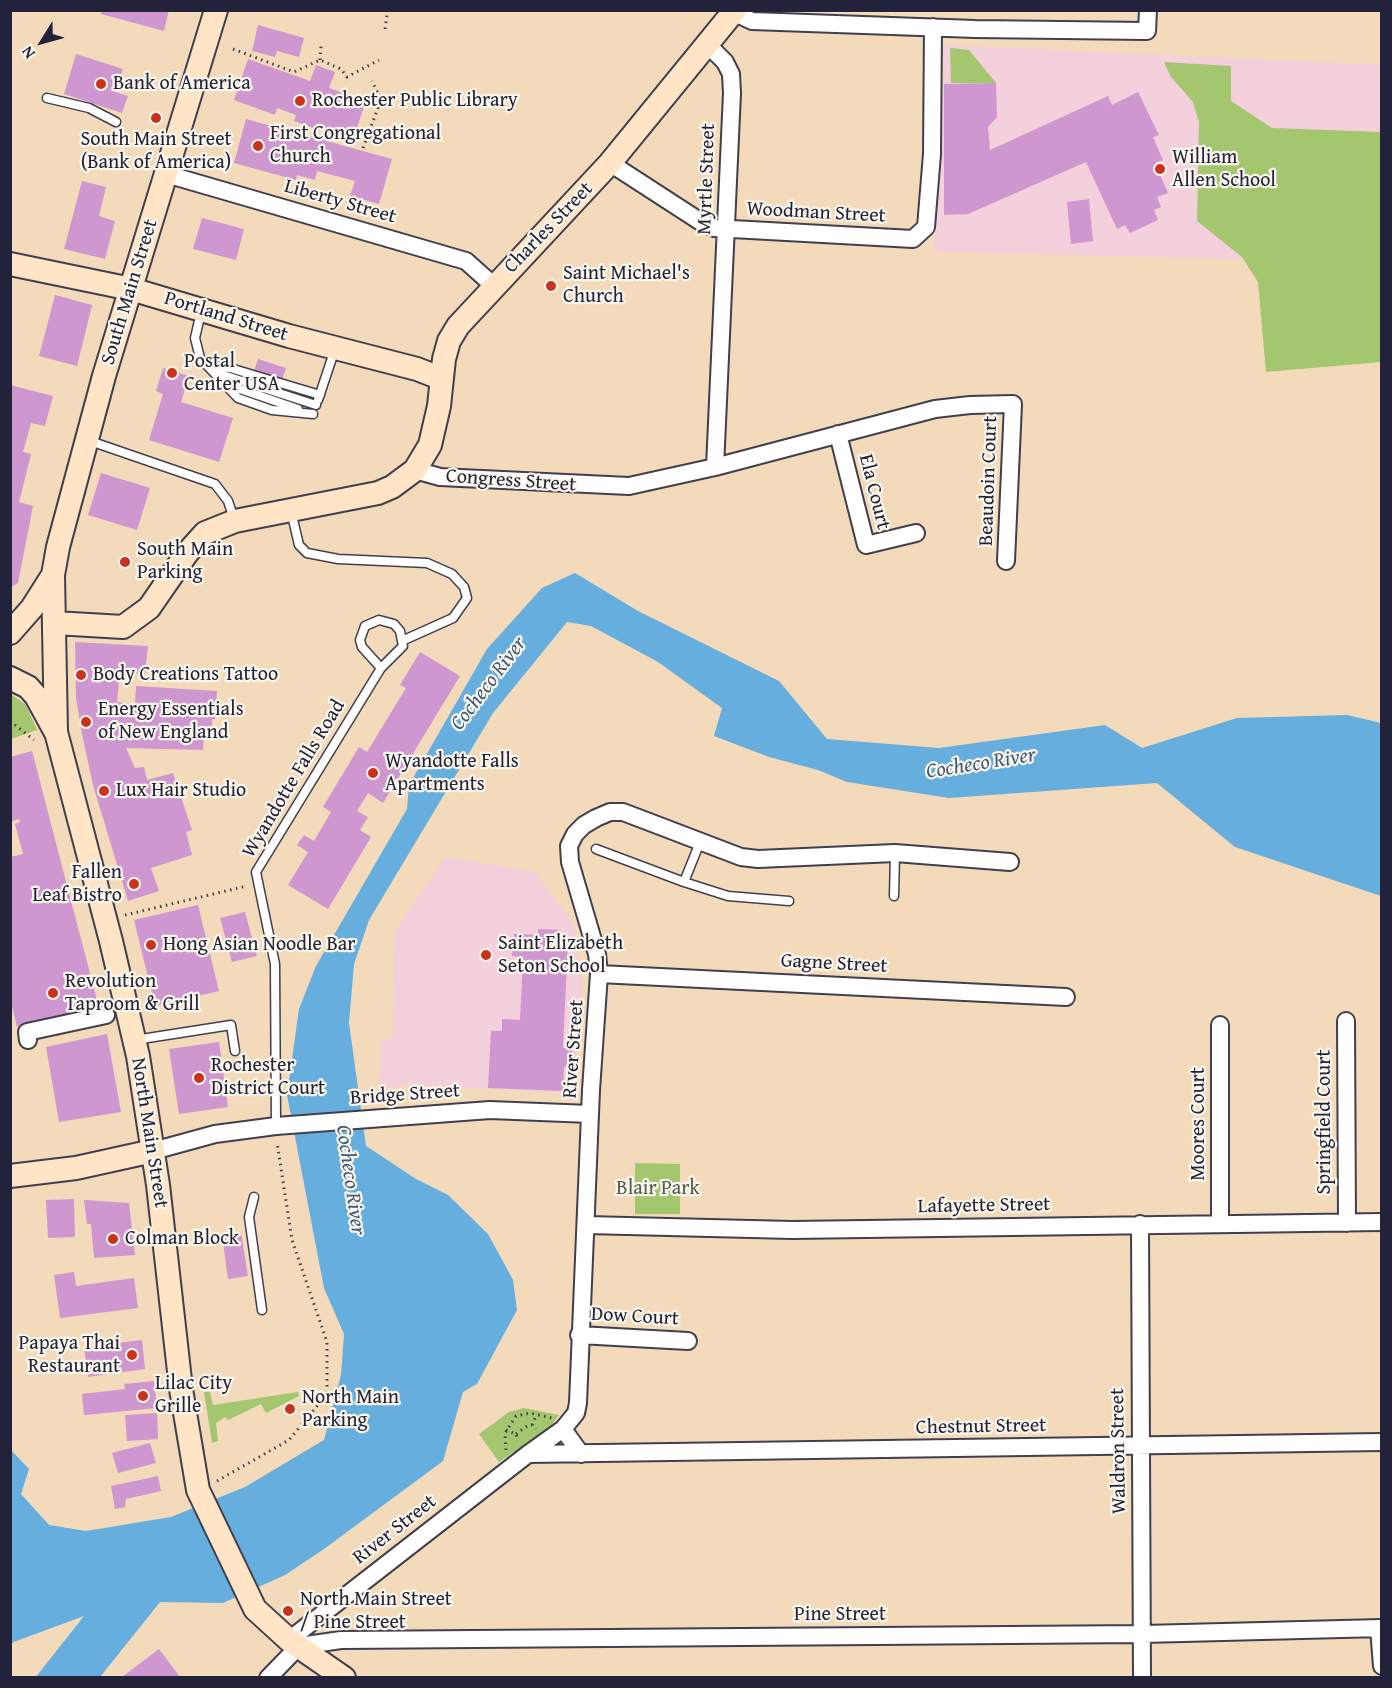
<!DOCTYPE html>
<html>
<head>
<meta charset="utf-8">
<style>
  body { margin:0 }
  #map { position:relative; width:1392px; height:1688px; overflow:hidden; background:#f2dabb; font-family:"Gentium Book Plus",serif }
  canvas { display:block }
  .frame { position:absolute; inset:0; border:12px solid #22223b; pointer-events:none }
  .north { position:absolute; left:12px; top:12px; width:60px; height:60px; -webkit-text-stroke:4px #fbf7ec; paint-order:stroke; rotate:233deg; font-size:16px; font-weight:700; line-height:24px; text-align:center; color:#22223b }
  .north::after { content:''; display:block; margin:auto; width:21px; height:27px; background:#22223b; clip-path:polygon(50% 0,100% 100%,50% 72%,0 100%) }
</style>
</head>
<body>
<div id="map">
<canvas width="1392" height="1688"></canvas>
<div class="frame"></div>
<div class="north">N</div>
</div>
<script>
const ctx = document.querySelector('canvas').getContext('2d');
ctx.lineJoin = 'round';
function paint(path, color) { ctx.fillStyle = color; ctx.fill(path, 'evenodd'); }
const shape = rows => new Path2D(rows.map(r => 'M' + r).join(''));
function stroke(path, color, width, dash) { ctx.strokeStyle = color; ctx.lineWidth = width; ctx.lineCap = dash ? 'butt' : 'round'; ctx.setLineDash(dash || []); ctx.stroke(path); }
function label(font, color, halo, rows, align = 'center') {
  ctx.font = font + ' "Gentium Book Plus",serif'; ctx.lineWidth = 4.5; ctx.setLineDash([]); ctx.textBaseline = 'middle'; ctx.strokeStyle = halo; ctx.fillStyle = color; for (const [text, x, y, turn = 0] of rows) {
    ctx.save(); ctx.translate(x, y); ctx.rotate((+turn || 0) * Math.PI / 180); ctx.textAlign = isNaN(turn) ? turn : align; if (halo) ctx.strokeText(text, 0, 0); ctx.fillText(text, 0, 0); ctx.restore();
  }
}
paint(shape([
  [943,45,1381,65,1381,262,934,252,941,86,944,81],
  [445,857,534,872,573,923,582,980,574,1093,412,1085,379,1089,381,1041,393,1037,395,931]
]), '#f4cfdc');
paint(shape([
  [950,48,969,50,996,83,951,83],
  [1164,62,1231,66,1231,101,1272,128,1381,132,1381,362,1266,372,1258,282,1242,257,1197,221,1199,122,1193,102,1171,77],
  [10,693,26,705,37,730,11,739],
  [635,1163,680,1164,680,1214,635,1214],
  [204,1392,210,1392,213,1405,298,1392,299,1396,266,1413,261,1404,228,1420,225,1417,216,1423,218,1441,212,1443],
  [524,1408,559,1415,551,1426,499,1462,479,1434,509,1412]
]), '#a3c66f');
paint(shape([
  [575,573,638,611,779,681,827,739,939,748,1105,725,1142,748,1237,718,1347,715,1381,723,1381,896,1235,847,1157,783,949,798,847,782,818,770,769,757,714,736,722,708,658,662,591,626,567,622,493,713,369,920,354,964,349,1023,366,1146,416,1179,448,1195,488,1234,513,1280,517,1310,477,1384,463,1392,443,1461,324,1549,285,1575,223,1603,160,1602,100,1677,35,1678,84,1616,11,1643,10,1449,29,1469,21,1494,49,1525,86,1531,171,1517,245,1487,324,1440,341,1375,344,1334,324,1288,287,1095,299,1009,316,966,407,809,409,785,487,649,542,588]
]), '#66aedd');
paint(shape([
  [102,10,169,10,164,31,101,14],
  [258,25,304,38,299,57,277,51,275,57,252,51],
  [76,54,123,69,115,92,128,96,122,113,64,94],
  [248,59,310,81,316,65,335,72,329,88,366,101,352,142,294,121,296,115,277,108,275,115,234,100],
  [996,83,997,117,988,127,990,150,1108,96,1112,105,1138,92,1159,135,1153,137,1163,160,1155,163,1168,193,1157,197,1161,207,1154,210,1158,220,1130,233,1125,225,1117,229,1086,162,968,214,944,215,944,84],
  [246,119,392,159,379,204,350,196,355,181,317,171,315,180,297,175,296,180,234,163],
  [82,181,106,187,99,216,115,221,105,259,64,249],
  [1089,199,1093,241,1071,244,1067,202],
  [202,218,244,229,236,260,193,249],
  [55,295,92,305,77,366,39,356],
  [258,359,286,368,282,380,275,378,265,410,250,406,259,379,252,377],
  [163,368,189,376,181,402,233,418,219,462,149,440,163,394,156,391],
  [10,385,53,396,45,426,31,423,23,452,31,454,19,502,33,506,18,583,10,588],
  [101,473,150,488,137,530,88,515],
  [75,642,148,646,145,674,120,672,117,702,135,704,136,686,217,691,215,719,212,719,212,733,204,733,203,750,126,748,135,768,144,767,147,780,173,773,192,830,186,832,192,855,151,868,159,891,128,901,93,785,82,734,76,698],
  [420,652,460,676,383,803,368,793,357,811,368,817,360,830,371,837,328,909,288,885,308,852,297,845,304,835,314,841,331,812,323,807,359,747,367,752,406,688,400,685],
  [32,751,99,1008,17,1027,10,998,10,857,23,854,15,824,20,822,19,819,10,822,10,757],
  [198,905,219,991,155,1006,134,920],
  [245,912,257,956,232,962,220,918],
  [538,929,561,930,561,941,568,941,563,1048,572,1048,571,1067,564,1067,563,1091,488,1088,491,1031,502,1031,502,1019,520,1020,523,957,512,956,514,934,538,935],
  [107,1034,121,1112,59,1122,46,1047],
  [219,1042,228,1107,179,1114,169,1049],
  [74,1199,75,1237,48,1238,46,1200],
  [84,1200,129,1203,135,1255,94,1258,91,1224,87,1224],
  [241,1232,248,1276,228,1279,222,1235],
  [74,1272,76,1286,134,1278,138,1308,60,1318,54,1275],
  [142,1340,145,1369,88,1377,84,1347],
  [154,1381,157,1408,84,1415,82,1394,125,1389,124,1384],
  [157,1413,158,1439,127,1441,125,1415],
  [150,1443,156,1463,118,1473,112,1453],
  [158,1476,161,1491,126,1499,125,1507,115,1509,111,1486],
  [159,1649,180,1677,122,1677]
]), '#ce97d0');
const lane = shape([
  [47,98,89,108,116,122],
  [201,312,195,338,200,358,238,398,272,410,313,414],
  [207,365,230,368,320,395],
  [214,372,316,405],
  [227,382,234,387,298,409],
  [318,400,335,349],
  [87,440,215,484,228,501,234,519],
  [291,511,299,545,307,553,338,559,427,563,452,574,464,587,467,598,453,618,404,640],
  [596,849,684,882,700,842],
  [684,882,728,896,789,901],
  [894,896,895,853],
  [135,1040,231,1025,235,1051],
  [276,1126,275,964,256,872,381,668,403,646,400,631,394,624,379,620,365,626,360,640,362,647,381,668],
  [254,1197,249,1217,262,1310]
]);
const street = shape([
  [733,12,752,21,975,29,1147,31,1148,10],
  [708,45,725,62,731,74,732,93,715,467],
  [610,163,701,222,714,228,913,239,926,227,932,154,933,27],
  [166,174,466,261,494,286],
  [838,434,866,545,916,533],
  [415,470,440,477,629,486,715,467,935,409,970,405,1013,404,1006,561],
  [599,974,1066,997],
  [1346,1021,1347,1223],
  [28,1040,27,1032,106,1015],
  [153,1151,215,1134,276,1126,490,1110,590,1114],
  [1140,1224,1142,1678],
  [1220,1224,1220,1025],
  [586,1225,792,1230,1382,1222],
  [579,1335,688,1341],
  [528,1454,563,1429],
  [581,1454,563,1429,576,1413,578,1403,591,1090,599,974,597,954,570,862,569,846,575,834,584,825,596,818,610,812,623,812,741,857,758,859,895,853,1010,862],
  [1379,1628,1382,1666],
  [289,1640,528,1454,1382,1442],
  [268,1678,299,1646,341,1640,1143,1634,1382,1628]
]);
const secondary = shape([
  [216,10,104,376,58,547,53,575,56,732,111,941,138,1056,158,1185,181,1389,198,1490,255,1609,289,1640,344,1678],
  [10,264,131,289,289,336,417,369,440,378],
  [55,623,123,627,149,608,187,553,205,533,235,521,378,493,392,487,415,470,430,445,439,406,444,359,449,341,458,326,610,163,735,10],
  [10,633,32,608,53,575],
  [10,678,28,687,36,696,55,731],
  [10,1176,76,1168,153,1151]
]);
stroke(lane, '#413e4e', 11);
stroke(street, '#413e4e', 20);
stroke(secondary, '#413e4e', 26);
stroke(shape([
  [385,29,387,15],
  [233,49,294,72,320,60,341,69,347,77,379,60],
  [320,60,321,46],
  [363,148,381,100,372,81],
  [10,721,34,740],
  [125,915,247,886],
  [532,1425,537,1414],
  [506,1430,516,1434,518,1441],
  [516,1434,527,1426,532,1425,536,1429],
  [506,1450,505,1433,516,1416,530,1413,552,1418],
  [217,1481,289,1440,327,1394,327,1342,292,1240,277,1142]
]), '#413e4e', 3, [1.5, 4.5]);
stroke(lane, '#fff', 8);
stroke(street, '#fff', 16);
stroke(secondary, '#ffe4c6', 22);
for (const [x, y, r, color] of [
  [101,84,6,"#c8321e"],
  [300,101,6,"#c8321e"],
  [156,118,6,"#c8321e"],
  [258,146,6,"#c8321e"],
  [1160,169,6,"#c8321e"],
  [551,286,6,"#c8321e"],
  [172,373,6,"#c8321e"],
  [125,562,6,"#c8321e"],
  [81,675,6,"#c8321e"],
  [86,722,6,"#c8321e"],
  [373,773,6,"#c8321e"],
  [104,791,6,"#c8321e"],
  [134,884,6,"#c8321e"],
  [151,945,6,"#c8321e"],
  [486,955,6,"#c8321e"],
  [53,993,6,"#c8321e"],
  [199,1078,6,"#c8321e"],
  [113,1239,6,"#c8321e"],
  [132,1355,6,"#c8321e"],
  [143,1396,6,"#c8321e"],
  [290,1409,6,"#c8321e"],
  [288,1611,6,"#c8321e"]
]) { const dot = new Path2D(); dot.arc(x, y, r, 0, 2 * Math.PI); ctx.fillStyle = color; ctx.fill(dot); stroke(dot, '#fbf7ec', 2); }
label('20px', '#22223b', '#fbf7ec', [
  ["Bank of America",113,84],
  ["Rochester Public Library",312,101],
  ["First Congregational",270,134],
  ["Church",270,157],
  ["South Main Street",156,140,"center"],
  ["(Bank of America)",156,163,"center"],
  ["William",1172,158],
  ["Allen School",1172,181],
  ["Saint Michael's",563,274],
  ["Church",563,297],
  ["Postal",184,362],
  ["Center USA",184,385],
  ["South Main",137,550],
  ["Parking",137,573],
  ["Body Creations Tattoo",93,675],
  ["Energy Essentials",98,710],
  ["of New England",98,733],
  ["Wyandotte Falls",385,762],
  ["Apartments",385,785],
  ["Lux Hair Studio",116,791],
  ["Fallen",122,873,"right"],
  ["Leaf Bistro",122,896,"right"],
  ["Saint Elizabeth",498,944],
  ["Seton School",498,967],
  ["Hong Asian Noodle Bar",163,945],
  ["Revolution",65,982],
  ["Taproom & Grill",65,1005],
  ["Rochester",211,1066],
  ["District Court",211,1089],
  ["Colman Block",125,1239],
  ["Papaya Thai",120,1344,"right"],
  ["Restaurant",120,1367,"right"],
  ["Lilac City",155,1384],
  ["Grille",155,1407],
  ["North Main",302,1398],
  ["Parking",302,1421],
  ["North Main Street",300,1600],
  ["/ Pine Street",300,1623]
], 'left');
label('20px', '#22223b', '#fbf7ec', [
  ["Myrtle Street",707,179,-88],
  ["Liberty Street",340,202,16],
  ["Woodman Street",816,213,3],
  ["Charles Street",549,228,-46],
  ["South Main Street",130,292,-73],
  ["Portland Street",226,317,17],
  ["Congress Street",511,481,4],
  ["Beaudoin Court",989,481,-88],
  ["Ela Court",874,492,76],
  ["Wyandotte Falls Road",294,779,-59],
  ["Gagne Street",834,964,3],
  ["River Street",574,1049,-86],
  ["Bridge Street",405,1095,-4],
  ["Springfield Court",1325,1122,-90],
  ["Moores Court",1199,1124,-90],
  ["North Main Street",149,1133,81],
  ["Lafayette Street",984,1206,-1],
  ["Dow Court",635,1317,3],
  ["Chestnut Street",981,1427,-1],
  ["Waldron Street",1119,1451,-91],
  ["River Street",395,1530,-38],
  ["Pine Street",840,1615]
]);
label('20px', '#4f5b4d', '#fbf7ec', [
  ["Blair Park",658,1189]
]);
label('italic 21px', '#3d5a7c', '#fbf7ec', [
  ["Cocheco River",489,684,-53],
  ["Cocheco River",981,764,-9],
  ["Cocheco River",350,1180,82]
]);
</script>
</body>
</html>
